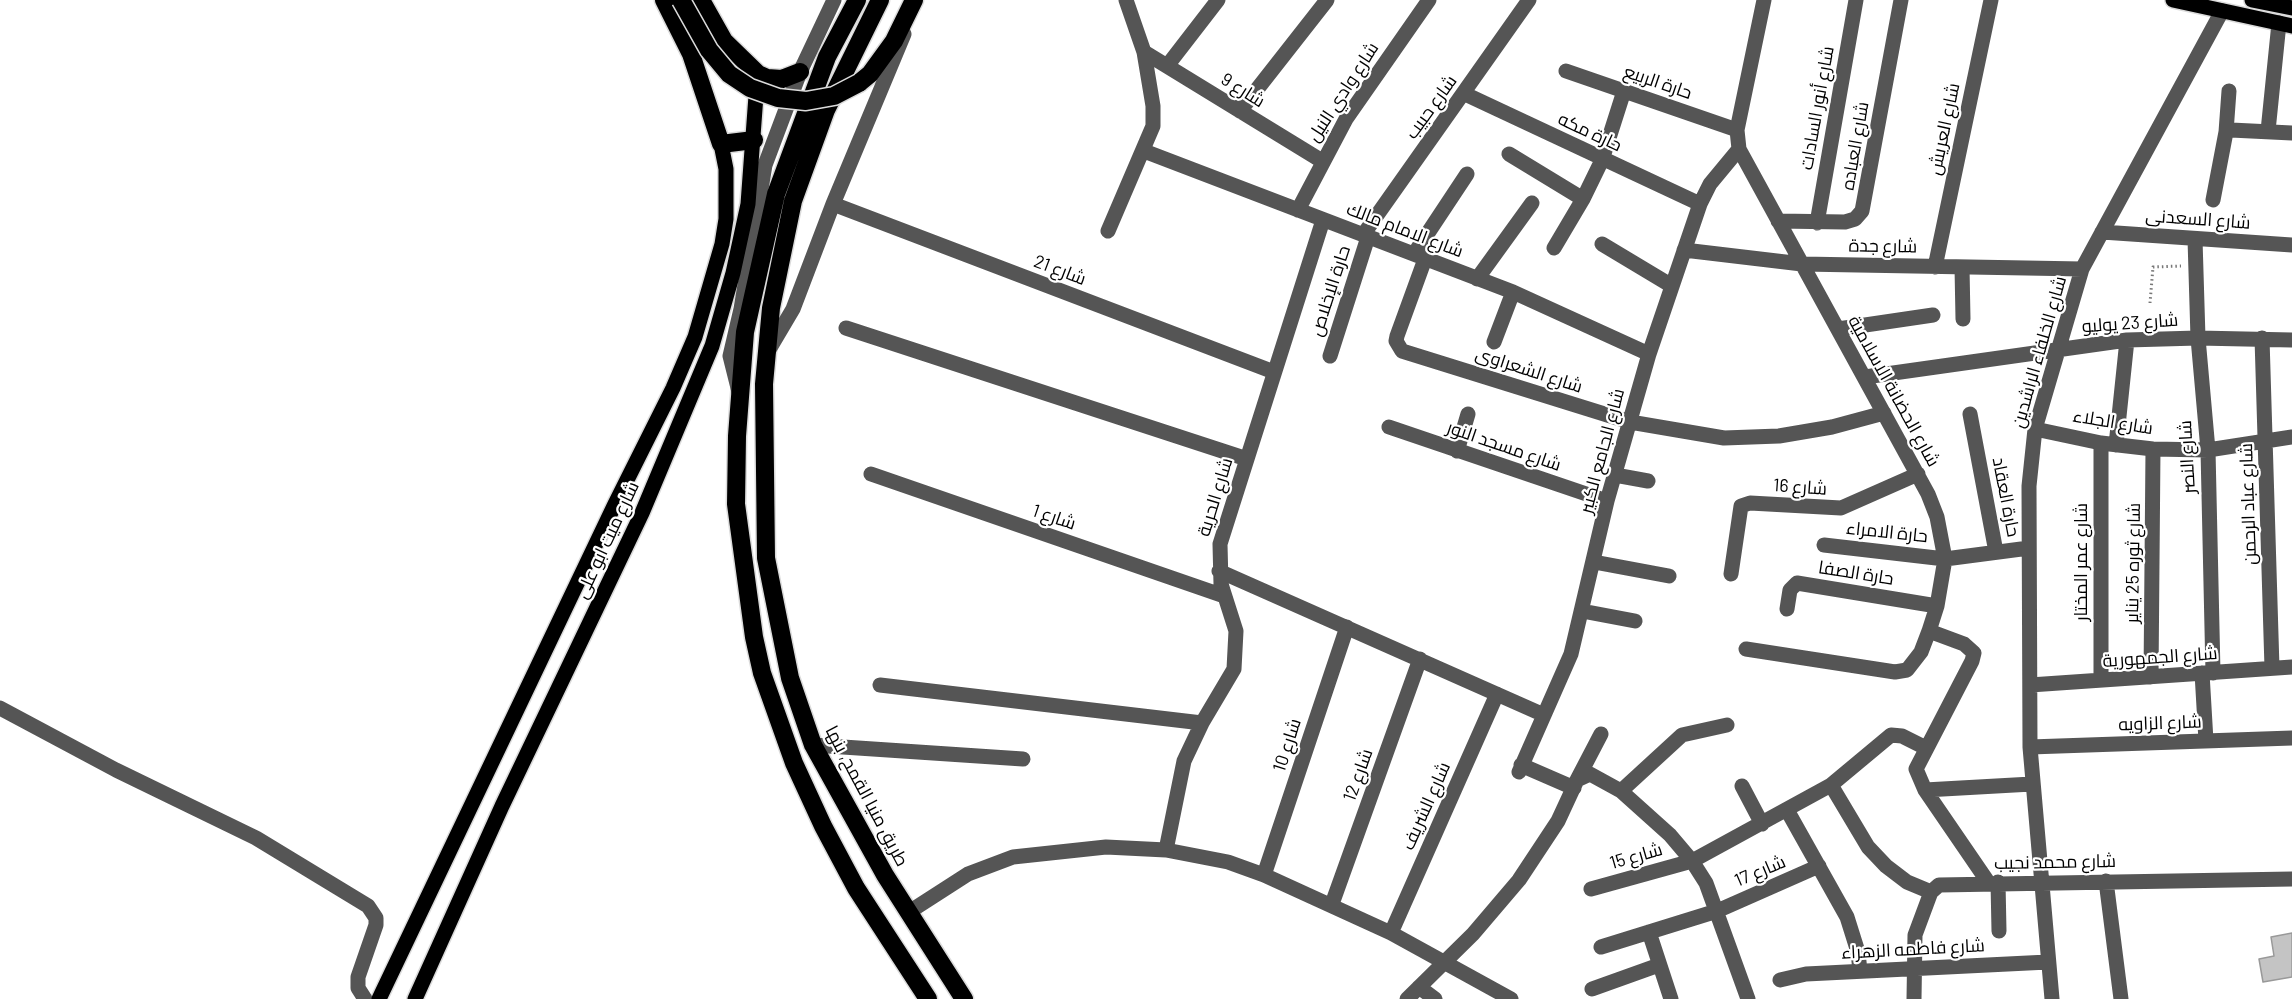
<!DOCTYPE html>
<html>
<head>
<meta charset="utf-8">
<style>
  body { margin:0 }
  canvas { display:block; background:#fff }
</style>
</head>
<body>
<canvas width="2292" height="999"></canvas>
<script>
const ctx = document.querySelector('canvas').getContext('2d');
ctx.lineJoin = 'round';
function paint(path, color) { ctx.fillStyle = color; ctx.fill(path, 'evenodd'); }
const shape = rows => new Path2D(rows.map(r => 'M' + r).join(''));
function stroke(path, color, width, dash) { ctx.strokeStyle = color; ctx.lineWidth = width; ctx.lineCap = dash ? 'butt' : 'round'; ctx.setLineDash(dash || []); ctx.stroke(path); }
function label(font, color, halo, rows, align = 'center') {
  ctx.font = font + ' Barlow,Cairo,sans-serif'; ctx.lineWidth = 4.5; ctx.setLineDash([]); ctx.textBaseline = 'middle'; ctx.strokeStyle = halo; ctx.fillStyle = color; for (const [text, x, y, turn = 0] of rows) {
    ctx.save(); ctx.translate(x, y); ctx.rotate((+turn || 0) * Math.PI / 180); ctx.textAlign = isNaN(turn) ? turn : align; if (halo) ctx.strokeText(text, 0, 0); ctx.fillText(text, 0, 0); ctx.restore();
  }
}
const building = shape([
  [2292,933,2292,977,2263,982,2259,959,2274,956,2271,937,2292,933]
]);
paint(building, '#c4c4c4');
stroke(building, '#999', 1.5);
const major = shape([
  [2173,0,2292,26],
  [2252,0,2292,8],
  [379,999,615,504,673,388,695,337,722,244,726,219,726,169,721,144],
  [415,999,502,806,642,513,712,346,733,273,748,204,757,82]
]);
const highway = shape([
  [664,0,691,54,721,144,754,140],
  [701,0,724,41,758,74,767,78,782,79,800,72],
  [857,0,827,57,776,194,745,332,737,436,736,504,754,637,762,673,794,763,823,826,856,888,928,999],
  [880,0,826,110,793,201,771,308,764,384,766,558,790,678,813,745,885,875,964,999],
  [859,83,870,74,894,41,914,0]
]);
stroke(major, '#dbdbdb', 18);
stroke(highway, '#dbdbdb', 21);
stroke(shape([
  [2150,303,2153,267,2181,266]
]), '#777', 3, [1.5, 3]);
stroke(shape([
  [1144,52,1322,161],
  [1167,66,1218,0],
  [1566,71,1737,130],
  [1465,94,1700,204],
  [1240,111,1327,0],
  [2268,131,2279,23],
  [2226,132,2229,91],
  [1144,151,1513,292,1649,354],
  [1509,154,1583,199],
  [2213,200,2226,132,2231,130,2292,133],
  [833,204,1274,372],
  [1298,210,1346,119,1429,0],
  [1778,221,1845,222,1855,219,1862,211,1901,0],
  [1817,223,1856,0],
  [1108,231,1153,126,1153,106,1144,52,1126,0],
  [2102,232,2292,245],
  [1363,235,1529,0],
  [2195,239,2198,338,2208,450,2213,673],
  [1602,244,1672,286],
  [1554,248,1583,199,1602,160,1624,91],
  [1684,250,1802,264,2082,269],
  [1414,254,1467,174],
  [1425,259,1397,336,1396,341,1402,351,1630,422,1724,438,1779,436,1832,427,1884,413],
  [1935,267,1991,0],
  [1962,267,1963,319],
  [1477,279,1532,203],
  [846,328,1247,459],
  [1838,329,1933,315],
  [2262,338,2272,668],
  [1494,342,1513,292],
  [767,353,793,309,833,204,904,34],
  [1330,356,1368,237],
  [1865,377,2127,340,2198,338,2292,340],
  [739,392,730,356,741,309,765,165,800,72,834,0],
  [1970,414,1996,552],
  [1389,427,1607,501],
  [2035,429,2101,443,2153,449,2208,450,2292,437],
  [2116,445,2127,340],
  [1457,451,1468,414],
  [871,474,1224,596],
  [1615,475,1648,481],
  [1824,545,1945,559,2029,548],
  [1594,562,1669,576],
  [1219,571,1544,715],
  [1731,574,1741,506,1750,503,1841,508,1918,474],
  [1787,609,1790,590,1797,583,1937,606],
  [1582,611,1635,621],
  [1929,631,1964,644,1974,653,1972,661,1916,769,1925,790,1988,882],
  [1746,649,1895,672,1907,670,1921,652,1929,631,1937,606,1945,559,1937,517,1928,494,1739,149,1737,130,1764,0],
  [2202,673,2206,741],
  [2151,677,2153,449],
  [2101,680,2101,443],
  [880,685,1202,723],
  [2030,685,2292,667],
  [0,708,116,770,256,838,368,906,376,918,376,925,358,977,358,988,365,999],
  [813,745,1023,759],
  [2030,747,2292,738],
  [1521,765,1574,788],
  [1519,772,1571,654,1607,501,1649,354,1700,204,1710,184,1739,149],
  [1577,780,1601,734],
  [1831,785,1868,847,1886,866,1907,882,1931,892],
  [1742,786,1762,824],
  [1925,790,2032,784],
  [1621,791,1682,735,1727,725],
  [1787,810,1847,917,1858,952,1860,971],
  [1166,850,1184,761,1202,723,1234,669,1236,631,1221,584,1220,544,1323,220],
  [1264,875,1347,627],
  [2106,881,2121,999],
  [1998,882,1999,931],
  [1591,889,1692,861,1831,785,1891,735,1902,736,1926,748],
  [1332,904,1420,659],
  [909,912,968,874,1013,857,1106,847,1166,850,1228,862,1264,875,1391,933,1511,999],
  [1649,932,1671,999],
  [1391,933,1497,694],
  [1601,947,1717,911,1819,866],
  [1780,980,1806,974,2048,962],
  [1419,987,1435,999],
  [1592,989,1659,965],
  [1407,999,1473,934,1519,880,1558,821,1577,780,1590,774,1621,791,1670,835,1692,861,1706,883,1748,999],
  [1914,999,1915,935,1931,892,1939,885,2292,879],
  [2052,999,2030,747,2029,486,2035,429,2082,269,2222,11]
]), '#555', 15);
stroke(major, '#000', 15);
stroke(highway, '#000', 18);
const highwayBridge = shape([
  [681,0,709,50,729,74,750,88,778,98,806,101,834,96,859,83]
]);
stroke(highwayBridge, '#dbdbdb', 21, []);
stroke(highwayBridge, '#000', 18);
label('18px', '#000', '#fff', [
  ["حارة الربيع",1658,82,19],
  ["شارع 9",1243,90,32],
  ["شارع وادي النيل",1343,92,-57],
  ["شارع حبيب",1431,107,-54],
  ["شارع أنور السادات",1817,108,-80],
  ["شارع العريش",1944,129,-78],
  ["حارة مكه",1590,132,25],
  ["شارع العباده",1855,146,-80],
  ["شارع السعدنى",2198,219,4],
  ["شارع الامام مالك",1405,230,21],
  ["شارع جدة",1883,246,1],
  ["شارع 21",1060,270,21],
  ["حارة الإخلاص",1330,291,-72],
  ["شارع 23 يوليو",2130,323,-4],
  ["شارع الخلفاء الراشدين",2039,352,-74],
  ["شارع الشعراوى",1529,370,18],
  ["شارع الحضانة الاسلامية",1894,391,61],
  ["شارع الجلاء",2113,422,9],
  ["شارع مسجد النور",1504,446,19],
  ["شارع الجامع الكبير",1602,451,-75],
  ["شارع النصر",2187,457,-93],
  ["شارع 16",1800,487,4],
  ["شارع الحرية",1215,497,-73],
  ["حارة العقاد",2006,497,79],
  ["شارع عباد الرحمن",2248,504,-92],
  ["شارع 1",1054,517,19],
  ["حارة الامراء",1887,532,6],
  ["شارع ميت ابو على",607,540,-65],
  ["شارع عمر المختار",2081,562,-90],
  ["شارع ثوره 25 يناير",2133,563,-89],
  ["حارة الصفا",1856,573,9],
  ["شارع الجمهورية",2160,657,-4],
  ["شارع الزاويه",2160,723,-2],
  ["شارع 10",1287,745,-72],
  ["شارع 12",1358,775,-70],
  ["طريق منيا القمح, بنها",867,796,62],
  ["شارع الشريف",1426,806,-66],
  ["شارع 15",1636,856,-16],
  ["شارع محمد نجيب",2055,862,-1],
  ["شارع 17",1760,871,-23],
  ["شارع فاطمه الزهراء",1913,949,-3]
]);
</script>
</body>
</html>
